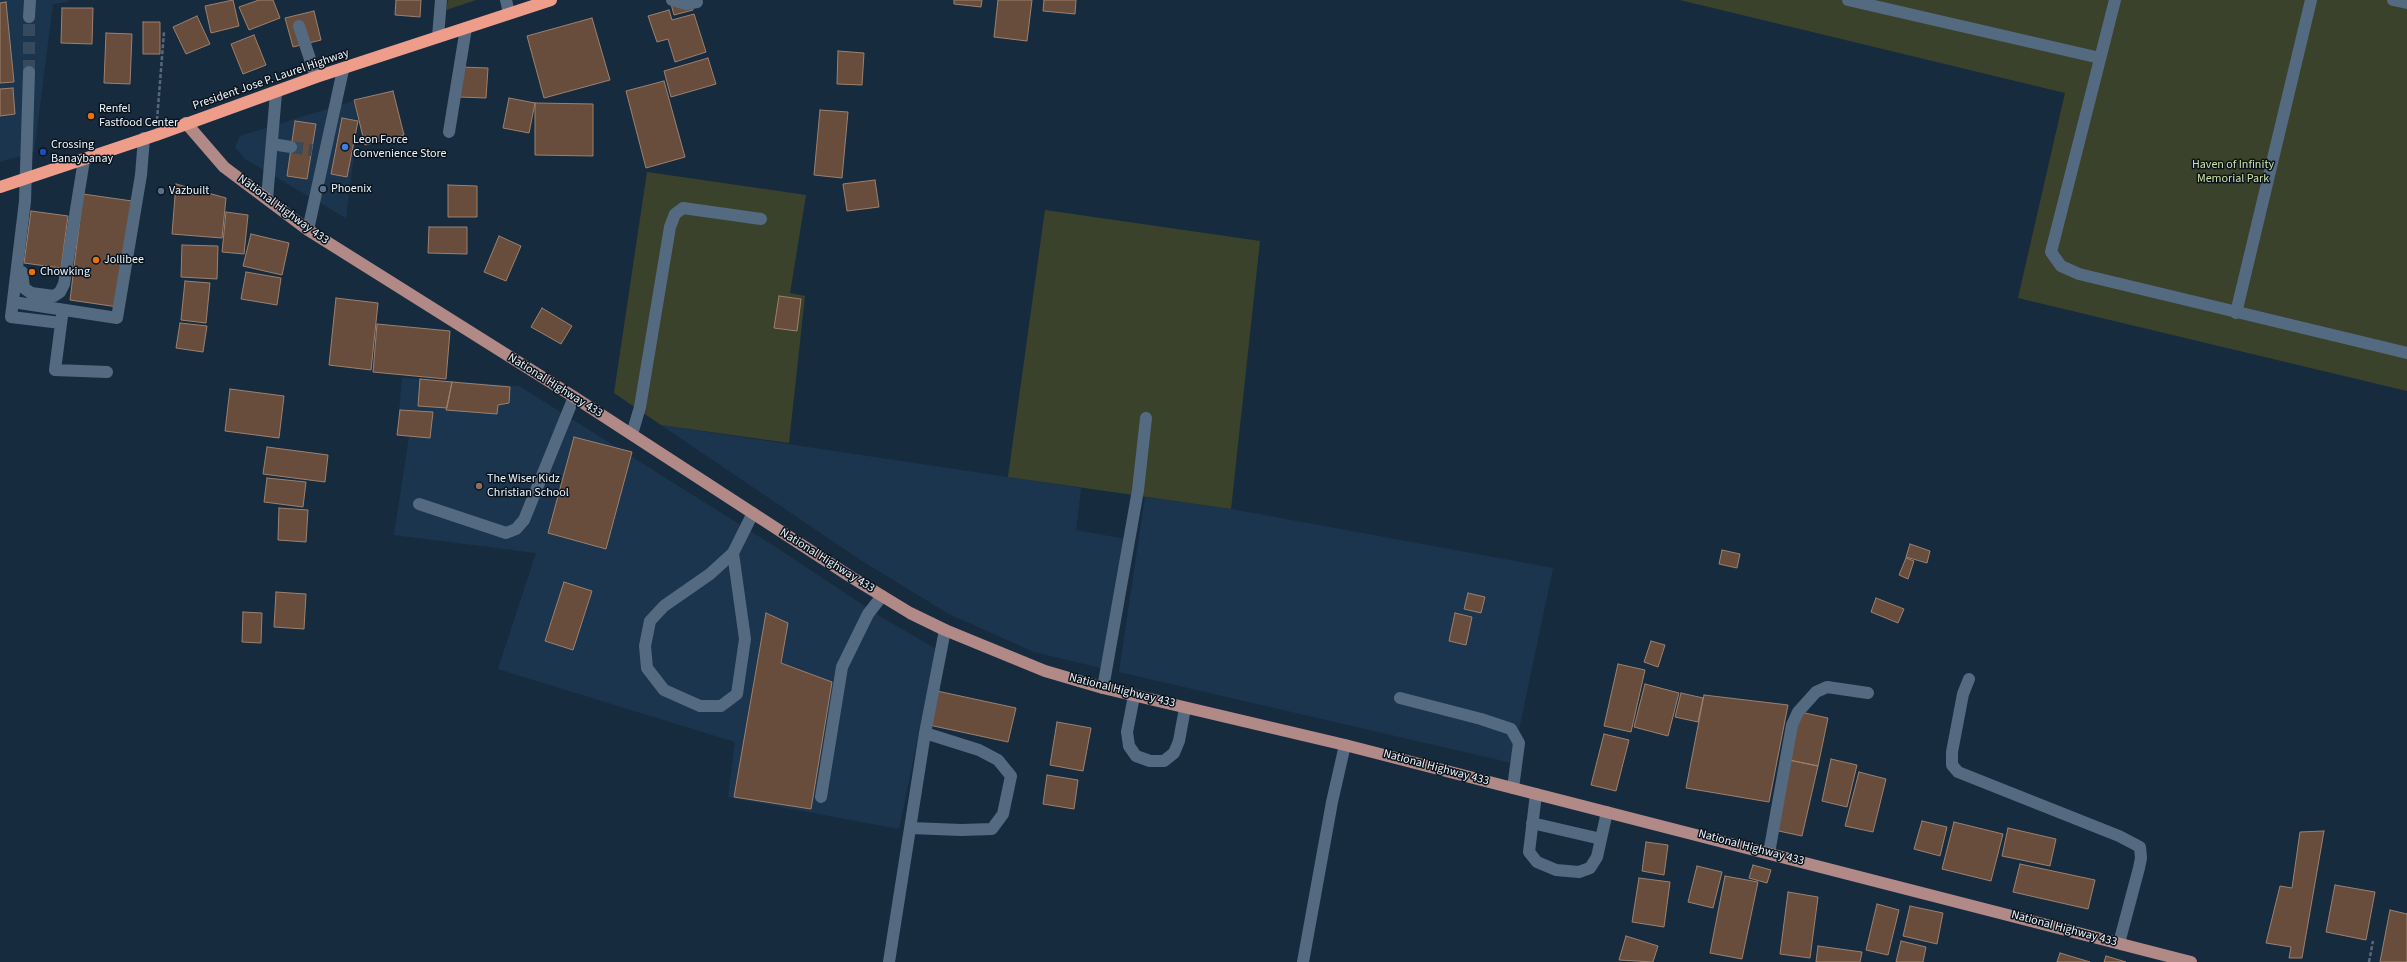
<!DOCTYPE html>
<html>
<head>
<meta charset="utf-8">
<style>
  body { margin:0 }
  canvas { display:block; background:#172b3f }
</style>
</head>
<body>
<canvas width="2407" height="962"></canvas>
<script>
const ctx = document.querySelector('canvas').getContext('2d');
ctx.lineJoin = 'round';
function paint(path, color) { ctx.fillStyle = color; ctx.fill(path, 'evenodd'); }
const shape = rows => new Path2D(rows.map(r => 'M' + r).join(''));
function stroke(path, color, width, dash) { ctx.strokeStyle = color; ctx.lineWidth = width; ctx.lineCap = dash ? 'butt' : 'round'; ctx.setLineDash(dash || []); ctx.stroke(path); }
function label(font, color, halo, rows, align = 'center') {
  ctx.font = font + ' "Source Sans 3",sans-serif'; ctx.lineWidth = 3; ctx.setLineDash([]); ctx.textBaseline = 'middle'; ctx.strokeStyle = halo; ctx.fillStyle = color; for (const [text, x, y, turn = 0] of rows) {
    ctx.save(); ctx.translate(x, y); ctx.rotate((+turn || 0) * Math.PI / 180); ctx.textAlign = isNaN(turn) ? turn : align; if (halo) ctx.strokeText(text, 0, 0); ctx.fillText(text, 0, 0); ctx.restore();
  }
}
paint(shape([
  [0,0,68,0,68,2,53,4,34,152,0,162],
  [353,101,358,121,346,218,245,159,235,147,240,136],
  [402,378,519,386,774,546,881,617,936,649,899,829,728,797,735,742,498,669,536,553,394,535,409,437,397,435],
  [661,425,1081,488,1076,530,1125,539,1101,668,1034,652,949,614,862,561],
  [1145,497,1231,509,1553,568,1512,763,1119,672]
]), '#1b354e');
paint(shape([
  [448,0,476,0,446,10],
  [1680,0,2407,0,2407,391,2018,298,2065,93],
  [647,172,806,195,790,293,805,296,789,443,661,425,614,393],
  [1045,210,1260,241,1231,509,1008,477]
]), '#3b422b');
const building = shape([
  [233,0,239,26,211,33,205,6,233,0],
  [259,0,273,0,280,18,249,30,239,7,259,0],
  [396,0,421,0,420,17,395,15,396,0],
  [670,0,691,0,693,10,674,15,670,0],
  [954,0,982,0,981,7,954,4,954,0],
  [998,0,1032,0,1027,41,994,37,998,0],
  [1044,0,1076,0,1075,14,1043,11,1044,0],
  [6,2,14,82,0,83,0,3,6,2],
  [62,8,93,8,92,44,61,43,62,8],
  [669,10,672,20,694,14,706,52,675,62,668,39,657,42,648,16,669,10],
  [314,11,321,40,293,47,285,18,314,11],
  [197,16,210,44,186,54,173,27,197,16],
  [592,18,610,80,544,98,527,36,592,18],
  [143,22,160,22,160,54,143,54,143,22],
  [106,33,132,34,130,84,104,83,106,33],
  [254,35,266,65,243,74,231,44,254,35],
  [838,51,864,53,862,85,837,84,838,51],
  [708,58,716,84,671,97,664,71,708,58],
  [461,67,488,68,486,98,459,97,461,67],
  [664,81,685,157,646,168,626,91,664,81],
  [13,88,15,114,0,116,0,89,13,88],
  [393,91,404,135,365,145,354,100,393,91],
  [509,98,535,103,529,133,503,128,509,98],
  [535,103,593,104,593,156,535,155,535,103],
  [820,110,848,112,842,178,814,175,820,110],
  [342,118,358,121,347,177,331,174,342,118],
  [295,121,316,124,307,179,287,176,295,121],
  [875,180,879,207,847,211,843,184,875,180],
  [176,184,226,198,222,238,172,234,176,184],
  [448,185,477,186,477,217,448,217,448,185],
  [83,194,132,201,118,307,70,300,83,194],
  [31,211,68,216,61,268,24,263,31,211],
  [226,212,248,215,244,254,222,252,226,212],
  [429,227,467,227,467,254,428,253,429,227],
  [251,234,289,243,282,275,243,266,251,234],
  [499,236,521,246,506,281,484,272,499,236],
  [182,245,218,246,217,279,181,277,182,245],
  [246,272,281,278,277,305,241,299,246,272],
  [185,281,210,283,206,323,181,320,185,281],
  [779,296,801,299,797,331,774,328,779,296],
  [336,298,378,303,371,370,329,365,336,298],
  [542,308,572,326,561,344,531,327,542,308],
  [180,323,207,326,203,352,176,348,180,323],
  [377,324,450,331,446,379,373,372,377,324],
  [420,379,452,382,447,408,418,406,420,379],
  [452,382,510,387,509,403,498,405,497,414,446,410,452,382],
  [230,389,284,396,279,438,225,431,230,389],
  [400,410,433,412,430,438,397,435,400,410],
  [574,437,632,452,606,549,548,533,574,437],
  [267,447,328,455,325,482,263,474,267,447],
  [267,478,306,482,303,507,264,502,267,478],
  [279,508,308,510,306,542,278,540,279,508],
  [1910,544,1930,551,1927,563,1906,557,1910,544],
  [1722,550,1740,554,1737,568,1719,564,1722,550],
  [1906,558,1914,561,1908,579,1899,575,1906,558],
  [564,582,592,591,573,650,545,641,564,582],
  [276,592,306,594,304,629,274,627,276,592],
  [1468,593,1485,597,1481,613,1464,609,1468,593],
  [1876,598,1904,609,1898,623,1871,612,1876,598],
  [243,612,262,613,261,643,242,642,243,612],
  [766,613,788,623,781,663,832,682,811,809,734,797,766,613],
  [1455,613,1472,617,1466,645,1449,641,1455,613],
  [1651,641,1665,645,1658,667,1644,662,1651,641],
  [1618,664,1645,670,1631,732,1604,726,1618,664],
  [1645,684,1679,693,1668,736,1634,727,1645,684],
  [937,691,1016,708,1008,742,929,725,937,691],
  [1681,693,1703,698,1698,722,1675,717,1681,693],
  [1704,695,1788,705,1769,802,1686,788,1704,695],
  [1800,712,1828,718,1818,766,1789,760,1800,712],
  [1057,722,1091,728,1083,771,1050,765,1057,722],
  [1604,734,1629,740,1616,791,1591,785,1604,734],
  [1831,759,1857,765,1847,807,1822,801,1831,759],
  [1789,760,1818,766,1802,836,1774,830,1789,760],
  [1859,772,1886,779,1873,832,1845,826,1859,772],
  [1047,775,1078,780,1074,809,1043,804,1047,775],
  [1922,821,1947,827,1940,856,1914,849,1922,821],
  [1954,822,2003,834,1991,881,1942,869,1954,822],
  [2008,828,2056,839,2050,866,2002,856,2008,828],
  [2324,831,2302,958,2289,958,2291,947,2266,943,2280,886,2292,888,2300,832,2324,831],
  [1646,842,1668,845,1664,875,1642,871,1646,842],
  [2020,864,2095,880,2088,909,2013,892,2020,864],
  [1753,865,1771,870,1767,883,1749,878,1753,865],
  [1697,866,1722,872,1713,908,1688,902,1697,866],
  [1725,876,1758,882,1742,959,1710,953,1725,876],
  [1639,878,1670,882,1664,927,1632,922,1639,878],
  [2335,885,2375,892,2366,940,2326,932,2335,885],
  [1788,892,1818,897,1810,958,1780,954,1788,892],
  [1877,904,1899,910,1888,955,1866,950,1877,904],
  [1910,906,1943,913,1937,944,1903,936,1910,906],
  [2390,910,2407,914,2407,962,2380,962,2390,910],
  [1626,936,1658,946,1653,962,1619,960,1626,936],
  [1901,941,1926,947,1923,962,1896,962,1901,941],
  [1818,946,1862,952,1860,962,1816,962,1818,946],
  [2060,953,2090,962,2057,962,2060,953],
  [2106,956,2126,962,2104,962,2106,956]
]);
paint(building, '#684d3c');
stroke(building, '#9d806d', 1);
stroke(shape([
  [29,72,29,17],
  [291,147,312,150]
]), '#37495c', 12, [12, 6]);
stroke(shape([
  [157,120,164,32],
  [2369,962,2373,941]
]), '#586878', 2.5, [4, 2]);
stroke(shape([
  [506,0,509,13],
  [672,0,686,4,697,2],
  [1848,0,2100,58],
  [2115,0,2051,252,2061,266,2079,274,2407,353],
  [2393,0,2407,3],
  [29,17,30,0],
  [299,26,316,77],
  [438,37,441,0],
  [29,72,25,201,11,317,61,323],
  [449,132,466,28],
  [272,144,291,147],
  [267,199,276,93],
  [308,230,343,70],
  [22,272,24,288,31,293,54,296,60,292,64,284,84,160],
  [13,302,117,318,141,175,144,138],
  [2236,313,2311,0],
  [62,316,55,370,107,372],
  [632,434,640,407,670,227,675,214,683,208,761,219],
  [419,504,506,533,516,529,524,520,574,397],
  [733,553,745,639,737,694,721,706,700,706,664,690,647,668,645,646,650,621,664,606,710,574,733,553,753,513],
  [1969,679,1963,694,1952,752,1952,765,1958,772,2119,836,2140,847,2141,858,2139,868,2119,943],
  [1103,688,1138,490,1146,418],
  [1134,696,1127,732,1129,746,1136,756,1150,761,1164,761,1174,753,1179,741,1185,708],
  [1400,698,1481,719,1511,729,1519,743,1513,788],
  [1536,794,1529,852,1537,862,1556,870,1579,872,1590,868,1597,857,1607,812],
  [821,797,842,667,868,614,882,596],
  [1532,823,1601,839],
  [911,828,961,830,992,829,1003,814,1011,776,998,760,979,750,925,733],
  [1769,853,1792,725,1798,712,1816,692,1827,687,1868,693],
  [889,962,925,733,945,630],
  [1303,962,1332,802,1345,745]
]), '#546a81', 12);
stroke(shape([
  [186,123,224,167,308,230,574,397,851,577,910,613,945,630,1045,671,1103,688,1345,745,2191,962]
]), '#b18987', 12);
stroke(shape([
  [0,187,156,135,316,77,551,0]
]), '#ef9d8b', 12);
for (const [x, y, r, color] of [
  [91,116,4,"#e8710a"],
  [345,147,4,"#3f7fe0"],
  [43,152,4,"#1a4fb4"],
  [323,189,4,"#5c6f8a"],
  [161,191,4,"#5c6f8a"],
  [96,260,4,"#e8710a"],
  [32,272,4,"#e8710a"],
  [479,486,4,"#8d6e63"]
]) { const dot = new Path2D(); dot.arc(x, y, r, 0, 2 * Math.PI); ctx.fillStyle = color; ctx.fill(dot); stroke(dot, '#0a131c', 1.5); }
label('12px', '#edf5fd', '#0a131c', [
  ["President Jose P. Laurel Highway",271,80,-19],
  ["National Highway 433",283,210,36],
  ["National Highway 433",555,386,32],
  ["National Highway 433",827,561,32],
  ["National Highway 433",1122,691,14],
  ["National Highway 433",1436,768,15],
  ["National Highway 433",1751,848,15],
  ["National Highway 433",2064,929,15]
]);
label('12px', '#edf5fd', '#0a131c', [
  ["Renfel",99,109],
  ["Fastfood Center",99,123],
  ["Leon Force",353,140],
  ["Convenience Store",353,154],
  ["Crossing",51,145],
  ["Banaybanay",51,159],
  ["Phoenix",331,189],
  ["Vazbuilt",169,191],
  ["Jollibee",104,260],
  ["Chowking",40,272],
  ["The Wiser Kidz",487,479],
  ["Christian School",487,493]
], 'left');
label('12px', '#d0e2a6', '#0a131c', [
  ["Haven of Infinity",2233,165],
  ["Memorial Park",2233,179]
]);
</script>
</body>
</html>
